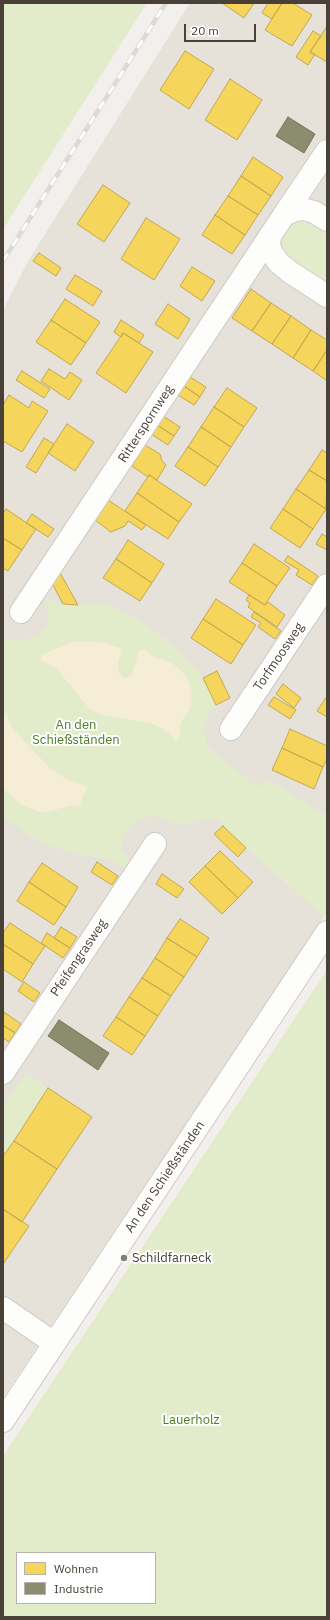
<!DOCTYPE html>
<html>
<head>
<meta charset="utf-8">
<style>
  body { margin:0 }
  #map { position:relative; width:330px; height:1620px; overflow:hidden; background:#f2efec; font-family:"IBM Plex Sans",sans-serif }
  canvas { display:block }
  .frame { position:absolute; inset:0; border:4px solid #494137; pointer-events:none }
  .legend { position:absolute; left:16px; top:1552px; width:140px; height:52px; box-sizing:border-box; background:#fff; border:1px solid #b6b3af; margin:0; padding:5px 7px; list-style:none; font-size:12px; color:#494137 }
  .legend li { display:flex; align-items:center; gap:8px; height:20px }
  .legend b { width:20px; border:1px solid #b6b3af }
  .scale { position:absolute; left:184px; top:24px; width:72px; height:18px; box-sizing:border-box; border:2px solid #494137; border-top:0; padding-left:5px; font-size:12px; line-height:14px; white-space:nowrap; color:#494137; -webkit-text-stroke:3px #fff; paint-order:stroke }
</style>
</head>
<body>
<div id="map">
<canvas width="330" height="1620"></canvas>
<div class="frame"></div>
<ul class="legend">
<li><b style="height:11px;background:#f6d55c"></b>Wohnen</li>
<li><b style="height:11px;background:#8c8c6e"></b>Industrie</li>
</ul>
<div class="scale">20 m</div>
</div>
<script>
const ctx = document.querySelector('canvas').getContext('2d');
ctx.lineJoin = 'round';
function paint(path, color) { ctx.fillStyle = color; ctx.fill(path, 'evenodd'); }
const shape = rows => new Path2D(rows.map(r => 'M' + r).join(''));
function stroke(path, color, width, dash) { ctx.strokeStyle = color; ctx.lineWidth = width; ctx.lineCap = dash ? 'butt' : 'round'; ctx.setLineDash(dash || []); ctx.stroke(path); }
function label(font, color, halo, rows, align = 'center') {
  ctx.font = font + ' "IBM Plex Sans",sans-serif'; ctx.lineWidth = 4; ctx.setLineDash([]); ctx.textBaseline = 'middle'; ctx.strokeStyle = halo; ctx.fillStyle = color; for (const [text, x, y, turn = 0] of rows) {
    ctx.save(); ctx.translate(x, y); ctx.rotate((+turn || 0) * Math.PI / 180); ctx.textAlign = isNaN(turn) ? turn : align; if (halo) ctx.strokeText(text, 0, 0); ctx.fillText(text, 0, 0); ctx.restore();
  }
}
paint(shape([
  [190,3,327,3,327,912,3,1398,3,310,28,261]
]), '#e6e1d9');
paint(shape([
  [3,3,147,3,3,229],
  [301,217,327,227,327,286,290,261,284,253,282,246,283,237,287,229,295,221],
  [44,598,59,603,78,605,104,603,141,621,180,651,203,678,216,705,207,716,204,728,205,739,209,748,257,787,268,780,327,816,327,912,324,917,246,848,223,826,218,819,180,824,158,816,146,817,134,822,125,834,120,849,131,862,125,870,113,861,68,852,38,841,3,817,3,636,8,640,30,639,38,636,48,624,49,613],
  [327,970,327,1617,3,1617,3,1456],
  [17,1553,155,1553,155,1603,17,1603],
  [26,1073,48,1088,3,1156,3,1106]
]), '#e2eccb');
paint(shape([
  [71,642,99,642,120,648,121,654,118,661,118,669,120,675,125,678,132,674,139,651,144,649,153,657,172,663,182,671,189,682,192,693,191,705,180,725,180,735,175,741,171,735,162,728,153,724,100,714,89,708,56,668,41,660,42,655],
  [3,715,7,715,10,724,24,741,50,768,66,779,87,787,79,807,73,805,42,813,20,804,3,788]
]), '#f6edd6');
const homes = shape([
  [222,3,254,3,244,18,222,3],
  [268,3,282,3,272,19,262,13,268,3],
  [282,3,293,3,312,15,292,46,265,30,282,3],
  [327,26,327,62,310,52,327,26],
  [313,31,321,36,310,52,315,54,308,65,296,57,313,31],
  [185,51,214,69,189,109,160,90,185,51],
  [230,79,262,100,237,140,205,120,230,79],
  [253,157,283,177,271,196,241,176,253,157],
  [241,176,271,196,258,215,228,196,241,176],
  [103,185,130,203,104,242,77,224,103,185],
  [228,196,258,215,245,235,215,215,228,196],
  [215,215,245,235,232,254,202,235,215,215],
  [146,218,180,239,154,280,121,259,146,218],
  [39,253,61,268,56,276,33,261,39,253],
  [192,267,215,281,202,301,180,286,192,267],
  [75,275,102,291,93,306,66,289,75,275],
  [251,289,271,303,252,331,232,318,251,289],
  [65,299,100,322,86,343,51,320,65,299],
  [271,303,291,316,272,344,252,331,271,303],
  [168,304,190,319,178,339,155,324,168,304],
  [291,316,311,330,293,358,272,344,291,316],
  [51,320,86,343,71,365,36,342,51,320],
  [121,320,144,335,139,343,123,333,121,337,114,332,121,320],
  [311,330,327,340,327,350,313,371,293,358,311,330],
  [123,333,153,352,126,393,96,373,123,333],
  [327,350,327,381,313,371,327,350],
  [49,369,65,379,70,372,82,380,69,400,41,381,49,369],
  [22,371,50,389,44,398,16,380,22,371],
  [190,377,206,387,200,397,184,386,190,377],
  [184,386,200,397,194,405,178,395,184,386],
  [227,388,257,408,244,427,214,407,227,388],
  [9,395,29,408,32,401,48,411,22,452,3,441,3,405,9,395],
  [214,407,244,427,231,447,201,427,214,407],
  [163,416,180,427,174,436,157,425,163,416],
  [67,424,94,442,75,471,48,453,67,424],
  [157,425,174,436,168,445,151,434,157,425],
  [201,427,231,447,218,467,188,447,201,427],
  [44,438,54,444,36,473,26,467,44,438],
  [145,445,160,454,162,461,166,465,157,480,149,475,148,477,132,466,145,445],
  [188,447,218,467,205,486,175,466,188,447],
  [322,450,327,453,327,481,309,470,322,450],
  [309,470,327,481,326,509,296,489,309,470],
  [149,475,192,504,179,522,137,493,149,475],
  [296,489,326,509,313,529,283,509,296,489],
  [137,493,179,522,168,539,125,511,137,493],
  [108,500,146,525,142,530,128,521,125,526,111,532,95,520,108,500],
  [6,509,36,529,22,550,3,538,3,514,6,509],
  [283,509,313,529,300,548,270,528,283,509],
  [32,514,54,529,48,537,26,523,32,514],
  [322,534,327,537,327,550,316,544,322,534],
  [3,538,22,550,8,571,3,568,3,538],
  [128,540,164,564,152,583,116,559,128,540],
  [254,544,290,568,277,586,242,563,254,544],
  [288,556,318,576,312,585,296,575,299,570,284,561,288,556],
  [116,559,152,583,140,601,103,578,116,559],
  [242,563,277,586,265,605,229,582,242,563],
  [59,571,78,605,63,604,52,583,59,571],
  [249,595,265,605,268,602,285,615,277,627,248,607,250,603,246,600,249,595],
  [216,599,256,625,243,645,203,619,216,599],
  [254,612,281,631,275,639,258,627,261,623,251,617,254,612],
  [203,619,243,645,231,664,191,638,203,619],
  [217,671,230,698,216,705,203,678,217,671],
  [283,684,301,698,294,708,276,694,283,684],
  [327,696,327,717,317,711,327,696],
  [274,697,296,710,290,719,268,705,274,697],
  [290,729,327,746,327,759,323,767,282,748,290,729],
  [282,748,323,767,314,789,272,770,282,748],
  [223,826,246,848,238,857,214,834,223,826],
  [220,851,253,882,238,898,205,866,220,851],
  [97,862,118,876,112,885,91,872,97,862],
  [42,863,78,887,66,907,29,882,42,863],
  [205,866,238,898,222,914,189,882,205,866],
  [162,874,184,889,177,898,156,884,162,874],
  [29,882,66,907,54,925,17,901,29,882],
  [180,919,209,938,197,957,167,938,180,919],
  [10,923,45,946,33,964,3,944,3,933,10,923],
  [61,927,77,937,70,948,54,938,61,927],
  [47,933,70,948,63,958,41,943,47,933],
  [167,938,197,957,184,977,155,958,167,938],
  [3,944,33,964,22,982,3,969,3,944],
  [155,958,184,977,171,996,142,978,155,958],
  [142,978,171,996,158,1016,129,997,142,978],
  [24,982,40,993,34,1002,18,991,24,982],
  [129,997,158,1016,145,1036,116,1017,129,997],
  [4,1012,21,1024,15,1033,3,1025,4,1012],
  [116,1017,145,1036,132,1055,103,1036,116,1017],
  [3,1025,15,1033,9,1042,3,1038,3,1025],
  [48,1088,92,1117,57,1169,14,1141,48,1088],
  [14,1141,57,1169,22,1222,3,1209,3,1156,14,1141],
  [3,1209,29,1226,3,1264,3,1209]
]);
paint(homes, '#f6d55c');
stroke(homes, '#c2a951', 1);
const industry = shape([
  [288,117,315,134,304,153,276,136,288,117],
  [59,1020,109,1053,98,1070,48,1036,59,1020]
]);
paint(industry, '#8c8c6e');
stroke(industry, '#78765e', 1);
const minor = shape([
  [284,215,327,151],
  [327,220,314,212,303,209,295,210,284,215,270,236,269,245,271,252,279,263,290,272,327,296],
  [21,612,270,236],
  [231,729,327,585],
  [3,1073,155,844],
  [3,1308,54,1343],
  [3,1421,327,932]
]);
stroke(minor, '#d0cdc9', 24);
stroke(minor, '#fdfdfc', 22);
const rail = shape([
  [3,261,166,3]
]);
stroke(rail, '#dadad9', 4.5);
stroke(rail, '#fff', 3, [9]);
for (const [x, y, r, color] of [
  [124,1258,4,"#847e76"]
]) { const dot = new Path2D(); dot.arc(x, y, r, 0, 2 * Math.PI); ctx.fillStyle = color; ctx.fill(dot); stroke(dot, '#fff', 1.5); }
label('13px', '#494137', '#fff', [
  ["Ritterspornweg",146,424,-57],
  ["Torfmoosweg",279,657,-56],
  ["Pfeifengrasweg",79,958,-56],
  ["An den Schießständen",165,1177,-56]
]);
label('13px', '#4d7d27', '#fff', [
  ["An den",76,725],
  ["Schießständen",76,740],
  ["Lauerholz",191,1420]
]);
label('13px', '#494137', '#fff', [
  ["Schildfarneck",132,1258]
], 'left');
</script>
</body>
</html>
